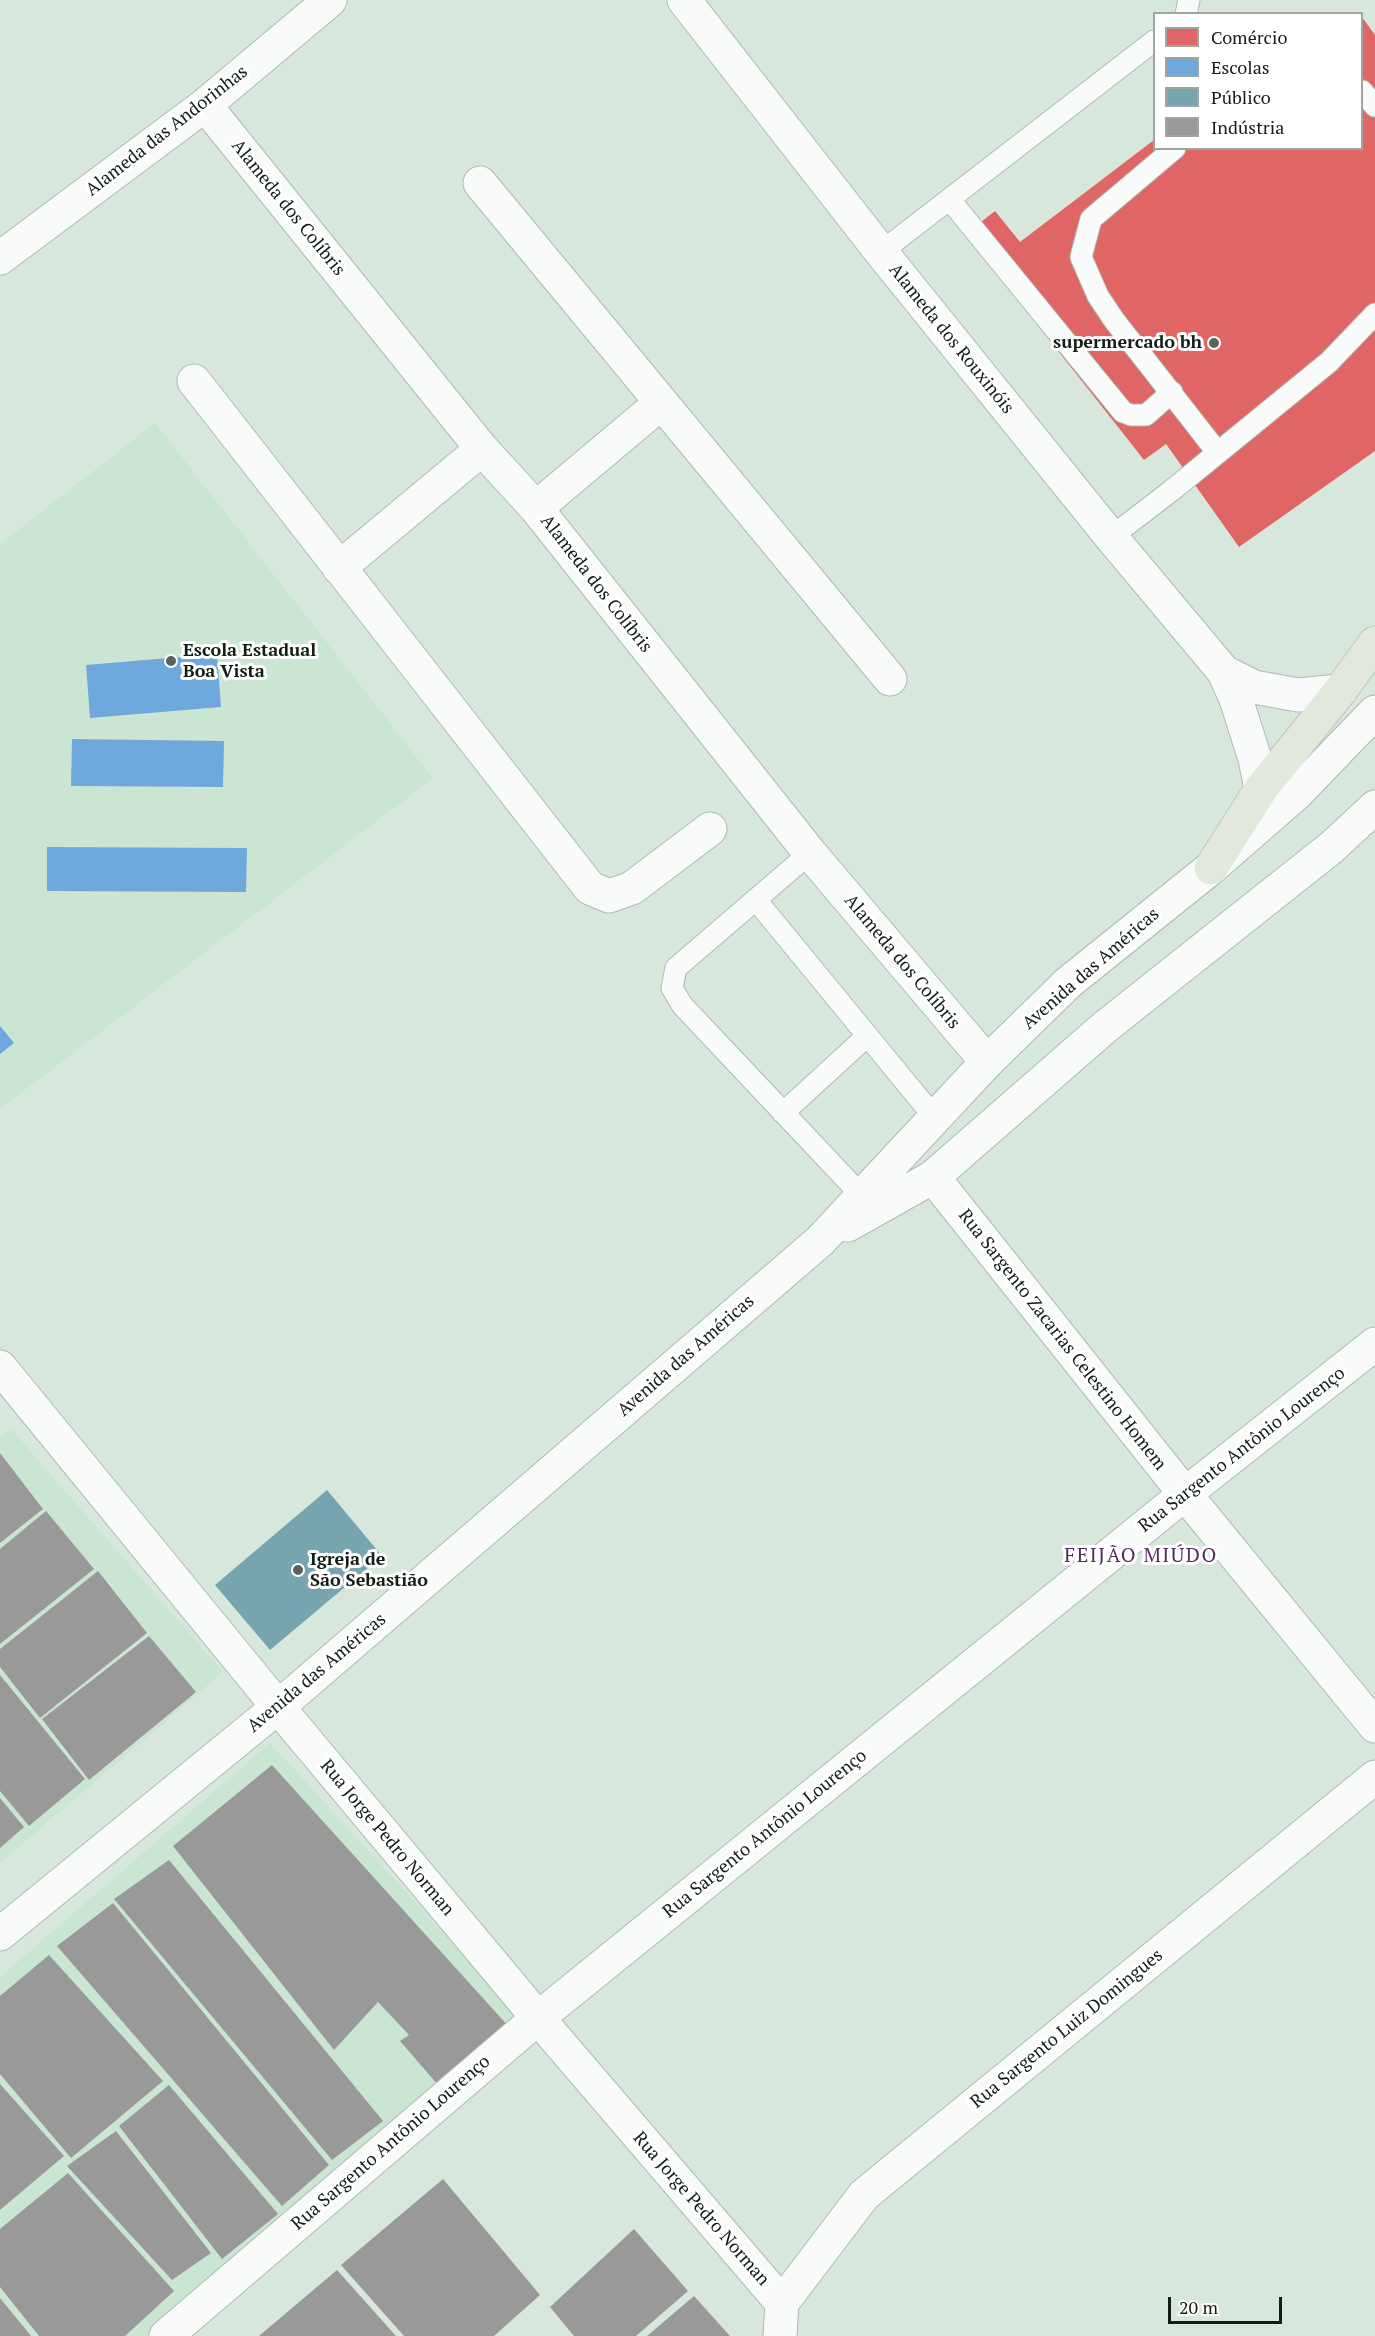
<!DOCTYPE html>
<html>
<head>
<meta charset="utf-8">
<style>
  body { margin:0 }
  #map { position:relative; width:1375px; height:2336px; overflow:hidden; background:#d7e7dc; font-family:"PT Serif",serif }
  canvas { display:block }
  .legend { position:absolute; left:1153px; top:12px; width:210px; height:138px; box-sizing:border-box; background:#fff; border:2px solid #a0a5a2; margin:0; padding:8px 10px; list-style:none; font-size:18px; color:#121d16 }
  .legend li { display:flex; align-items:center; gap:12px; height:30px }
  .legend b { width:30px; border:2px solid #a0a5a2 }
  .scale { position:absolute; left:1168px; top:2297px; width:114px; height:27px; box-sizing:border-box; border:3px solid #121d16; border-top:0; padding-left:8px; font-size:18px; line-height:21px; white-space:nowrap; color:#121d16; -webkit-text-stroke:4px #fff; paint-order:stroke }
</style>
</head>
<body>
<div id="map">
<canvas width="1375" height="2336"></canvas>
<ul class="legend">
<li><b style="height:16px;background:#e06666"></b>Comércio</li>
<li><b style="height:16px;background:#6fa8dc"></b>Escolas</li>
<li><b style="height:16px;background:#76a5af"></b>Público</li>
<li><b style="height:16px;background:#999"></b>Indústria</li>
</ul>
<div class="scale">20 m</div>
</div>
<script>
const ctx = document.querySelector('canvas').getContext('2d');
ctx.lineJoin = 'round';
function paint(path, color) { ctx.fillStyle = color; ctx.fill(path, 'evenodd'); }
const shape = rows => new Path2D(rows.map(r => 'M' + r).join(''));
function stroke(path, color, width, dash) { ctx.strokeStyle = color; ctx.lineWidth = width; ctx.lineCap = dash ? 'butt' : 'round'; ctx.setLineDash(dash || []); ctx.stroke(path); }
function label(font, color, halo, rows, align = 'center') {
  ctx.font = font + ' "PT Serif",serif'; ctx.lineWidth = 6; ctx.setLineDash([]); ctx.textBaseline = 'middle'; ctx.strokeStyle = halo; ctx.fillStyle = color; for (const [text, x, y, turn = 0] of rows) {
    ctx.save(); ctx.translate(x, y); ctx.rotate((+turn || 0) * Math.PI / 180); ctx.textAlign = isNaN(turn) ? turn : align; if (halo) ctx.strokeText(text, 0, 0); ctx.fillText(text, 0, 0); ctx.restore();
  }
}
paint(shape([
  [155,423,433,778,0,1109,0,544],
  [11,1429,223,1672,0,1863,0,1438],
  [270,1743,525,2022,152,2336,0,2336,0,1977]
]), '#cae5d2');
paint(shape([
  [1362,17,1375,35,1375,451,1239,547,1166,444,1144,460,966,234,995,211,1020,242,1154,140,1154,148,1362,148]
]), '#e06666');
paint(shape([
  [217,654,221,707,90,718,86,665],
  [72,739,224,741,223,787,71,786],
  [47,847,247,848,246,892,47,891],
  [0,1026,14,1043,0,1054]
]), '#6fa8dc');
paint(shape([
  [327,1490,382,1556,270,1650,215,1585]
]), '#76a5af');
paint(shape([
  [0,1453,43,1509,0,1543],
  [46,1511,94,1569,0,1644,0,1549],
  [98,1571,147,1633,40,1718,0,1667,0,1649],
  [149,1636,196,1692,89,1780,42,1719],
  [0,1675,85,1779,29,1826,0,1791],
  [272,1765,510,2028,438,2085,400,2041,409,2035,378,2002,334,2050,173,1846],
  [0,1798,24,1827,0,1848],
  [169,1860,383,2121,332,2160,114,1899],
  [113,1903,329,2165,282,2206,57,1946],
  [49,1955,163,2081,71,2158,0,2074,0,1996],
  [0,2084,64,2156,0,2210],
  [169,2085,278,2214,222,2259,119,2126],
  [116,2131,211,2253,172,2280,67,2166],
  [68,2173,174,2291,125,2336,39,2336,0,2287,0,2229],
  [443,2179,540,2295,494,2336,404,2336,341,2265],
  [634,2229,688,2291,636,2336,574,2336,550,2307],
  [337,2270,396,2336,259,2336],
  [694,2296,730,2336,647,2336],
  [0,2298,31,2336,0,2336]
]), '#999');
const service = shape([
  [1186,14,1189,0],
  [1362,91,1375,106],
  [1175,148,1091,219,1081,257,1098,296,1114,320,1218,453],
  [950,200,1123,412,1131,415,1146,415,1172,392],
  [881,252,1154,41],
  [1111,537,1171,491,1329,362,1375,314],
  [810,853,676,968,672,988,682,1005,862,1196],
  [756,900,935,1118],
  [783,1113,867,1036]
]);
const minor = shape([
  [684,0,881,252,1111,537,1224,672,1236,699,1255,759,1261,789],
  [205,105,482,449,536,508,810,853,987,1062],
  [480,183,890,679],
  [0,258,205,105,330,0],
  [194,381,590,888,609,896,632,888,710,829],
  [536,508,661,403],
  [339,568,482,449],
  [1224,672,1254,687,1298,695,1340,691],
  [933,1177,1185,1494,1375,1726],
  [0,1367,278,1707,538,2018,782,2303],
  [782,2303,864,2195,1375,1777],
  [166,2336,538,2018,1185,1494,1375,1344],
  [780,2336,782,2303]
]);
const secondary = shape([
  [848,1225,933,1177,1105,1027,1332,847,1375,807],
  [0,1934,278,1707,820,1241,987,1062,1069,982,1211,868,1297,793,1375,712]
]);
const primary = shape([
  [1211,868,1261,789,1340,691,1375,643]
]);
stroke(service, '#adbab1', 23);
stroke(minor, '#adbab1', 35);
stroke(secondary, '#adbab1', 35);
stroke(primary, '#bdc5bf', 35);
stroke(service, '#f9fbfa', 21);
stroke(minor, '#f9fbfa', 33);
stroke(secondary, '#f9fbfa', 33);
stroke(primary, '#e3e8dc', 33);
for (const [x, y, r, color] of [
  [1214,343,6,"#57645b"],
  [171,661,6,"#57645b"],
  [298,1570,6,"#57645b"]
]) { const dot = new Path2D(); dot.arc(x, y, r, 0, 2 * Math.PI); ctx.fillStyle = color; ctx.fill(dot); stroke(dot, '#fff', 2); }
label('18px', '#121d16', '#fff', [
  ["Alameda das Andorinhas",167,131,-38],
  ["Alameda dos Colíbris",288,208,51],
  ["Alameda dos Rouxinóis",951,339,51],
  ["Alameda dos Colíbris",596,584,52],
  ["Alameda dos Colíbris",902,962,50],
  ["Avenida das Américas",1091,969,-41],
  ["Rua Sargento Zacarias Celestino Homem",1062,1340,52],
  ["Avenida das Américas",686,1356,-41],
  ["Rua Sargento Antônio Lourenço",1242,1450,-38],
  ["Avenida das Américas",317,1673,-40],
  ["Rua Sargento Antônio Lourenço",765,1834,-39],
  ["Rua Jorge Pedro Norman",387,1838,50],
  ["Rua Sargento Luiz Domingues",1067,2029,-39],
  ["Rua Sargento Antônio Lourenço",391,2143,-41],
  ["Rua Jorge Pedro Norman",701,2209,49]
]);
label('bold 18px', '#121d16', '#fff', [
  ["supermercado bh",1202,343,"right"],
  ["Escola Estadual",183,651],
  ["Boa Vista",183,672],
  ["Igreja de",310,1560],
  ["São Sebastião",310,1581]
], 'left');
ctx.letterSpacing = '1.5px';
label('20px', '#532b61', '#fff', [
  ["FEIJÃO MIÚDO",1141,1556]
]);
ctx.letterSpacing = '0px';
</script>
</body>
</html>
